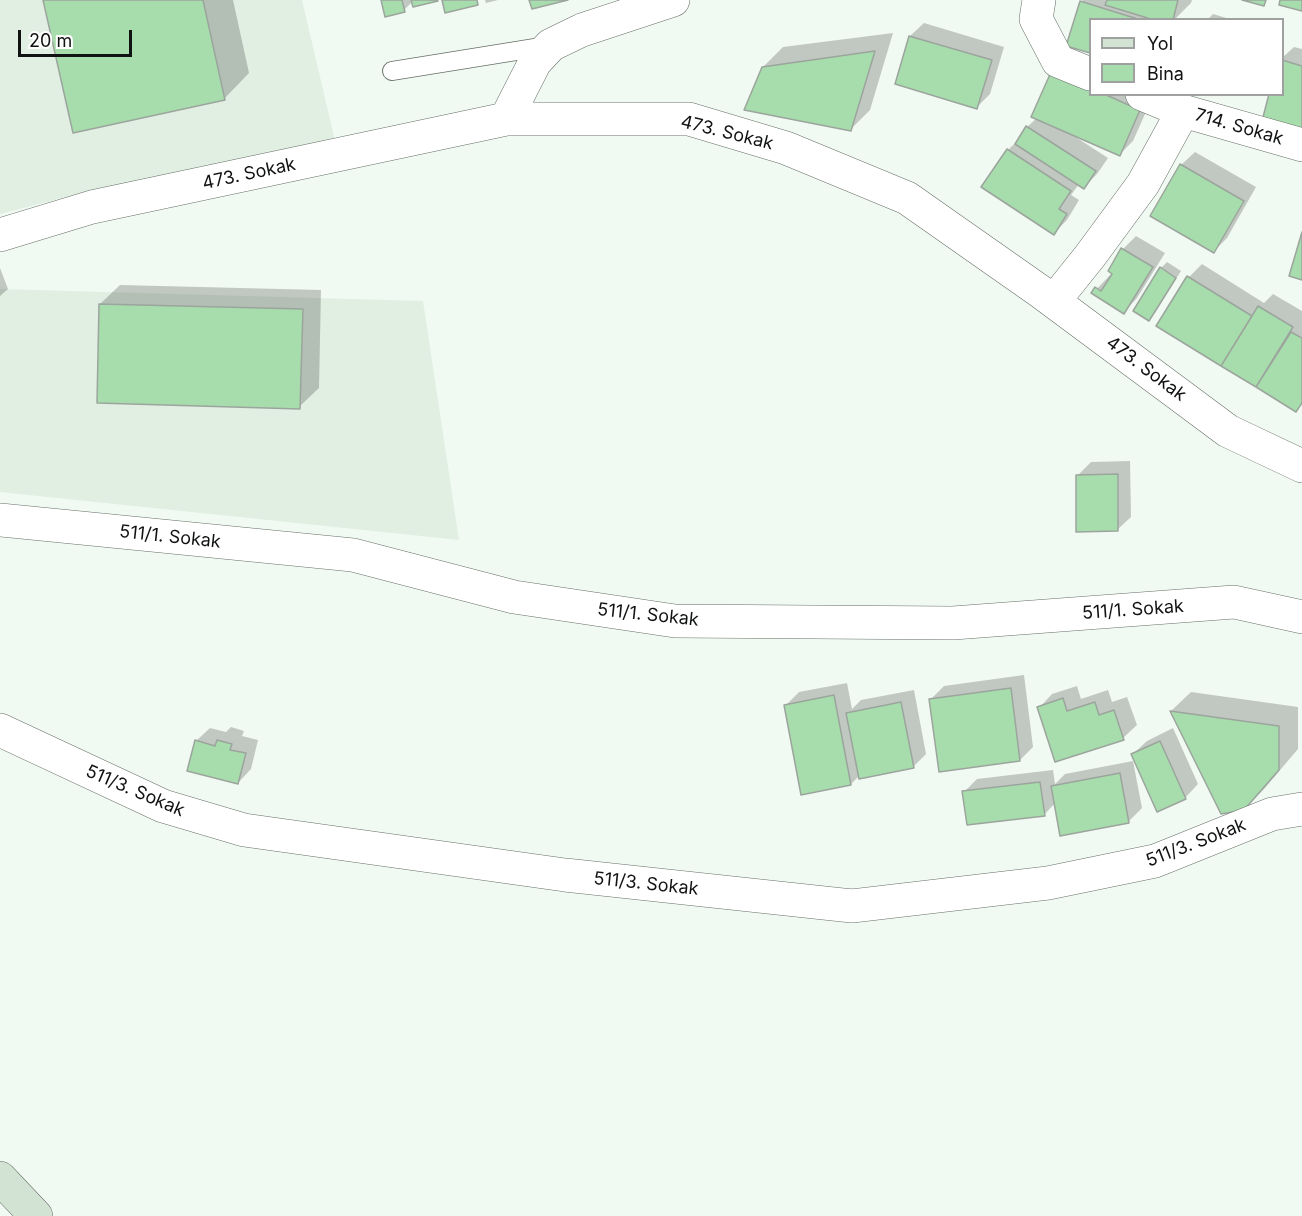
<!DOCTYPE html>
<html>
<head>
<meta charset="utf-8">
<style>
  body { margin:0 }
  #map { position:relative; width:1302px; height:1216px; overflow:hidden; background:#f1faf2; font-family:Inter,sans-serif }
  canvas { display:block }
  .legend { position:absolute; left:1089px; top:18px; width:195px; height:78px; box-sizing:border-box; background:#fff; border:2px solid #9fa1a0; margin:0; padding:8px 10px; list-style:none; font-size:18px; color:#101311 }
  .legend li { display:flex; align-items:center; gap:12px; height:30px }
  .legend b { width:30px; border:2px solid #9fa1a0 }
  .scale { position:absolute; left:18px; top:30px; width:114px; height:27px; box-sizing:border-box; border:3px solid #101311; border-top:0; padding-left:8px; font-size:18px; line-height:21px; white-space:nowrap; color:#101311; -webkit-text-stroke:4px #fff; paint-order:stroke }
</style>
</head>
<body>
<div id="map">
<canvas width="1302" height="1216"></canvas>
<ul class="legend">
<li><b style="height:8px;background:#d2e3d4"></b>Yol</li>
<li><b style="height:16px;background:#a7dcac"></b>Bina</li>
</ul>
<div class="scale">20 m</div>
</div>
<script>
const ctx = document.querySelector('canvas').getContext('2d');
ctx.lineJoin = 'round';
function paint(path, color) { ctx.fillStyle = color; ctx.fill(path, 'evenodd'); }
const shape = rows => new Path2D(rows.map(r => 'M' + r).join(''));
function stroke(path, color, width, dash) { ctx.strokeStyle = color; ctx.lineWidth = width; ctx.lineCap = dash ? 'butt' : 'round'; ctx.setLineDash(dash || []); ctx.stroke(path); }
function label(font, color, halo, rows, align = 'center') {
  ctx.font = font + ' Inter,sans-serif'; ctx.lineWidth = 4.5; ctx.setLineDash([]); ctx.textBaseline = 'middle'; ctx.strokeStyle = halo; ctx.fillStyle = color; for (const [text, x, y, turn = 0] of rows) {
    ctx.save(); ctx.translate(x, y); ctx.rotate((+turn || 0) * Math.PI / 180); ctx.textAlign = isNaN(turn) ? turn : align; if (halo) ctx.strokeText(text, 0, 0); ctx.fillText(text, 0, 0); ctx.restore();
  }
}
paint(shape([
  [0,0,302,0,336,145,101,188,0,214],
  [0,289,423,301,459,540,0,492]
]), '#e0efe1');
paint(shape([
  [45,0,233,0,249,73,224,99],
  [383,0,434,0,413,1,404,10],
  [485,0,498,0,486,3],
  [1083,0,1192,0,1191,3,1174,20,1090,20,1090,52,1068,45,1081,2],
  [1213,14,1233,20,1207,20],
  [924,23,1004,47,990,94,977,107,897,83,910,36],
  [893,33,870,110,851,129,763,67,783,47],
  [1294,47,1302,49,1302,131,1282,94,1282,58],
  [1090,70,1090,94,1148,94,1153,96,1133,141,1120,154,1074,136,1108,158,1097,174,1084,187,1079,184,1071,195,1079,200,1067,220,1054,233,983,187,1008,150,1021,137,1027,127],
  [1195,152,1256,187,1227,238,1213,252,1181,165],
  [1136,236,1165,253,1137,298,1124,312,1094,292,1110,275,1112,276,1123,249],
  [1167,262,1181,271,1155,313,1149,319,1161,268],
  [1202,264,1264,303,1273,294,1302,311,1302,404,1296,410,1158,326,1189,277],
  [0,268,8,289,0,296],
  [120,285,321,290,319,388,299,407,100,304],
  [1130,461,1131,517,1117,530,1078,475,1091,462],
  [1024,675,1033,747,1020,760,931,699,944,686],
  [847,683,852,709,861,700,914,690,926,754,913,767,860,775,851,784,786,705,799,692],
  [1077,686,1081,699,1108,690,1112,702,1127,697,1137,725,1123,738,1039,708,1052,694],
  [1191,692,1298,707,1298,749,1264,789,1244,809,1171,711],
  [231,727,244,731,242,736,258,740,251,769,238,783,196,741,210,728,226,732],
  [1173,728,1198,784,1185,798,1133,754,1147,741],
  [1133,761,1142,808,1129,821,1055,803,1044,815,964,792,977,779,1053,770,1055,784,1065,774]
]), '#0003');
const building = shape([
  [43,0,203,0,225,100,73,133,43,0],
  [381,0,402,0,405,12,385,17,381,0],
  [411,0,437,0,438,1,413,7,411,0],
  [442,0,477,0,478,5,445,13,442,0],
  [529,0,568,0,532,9,529,0],
  [1107,0,1178,0,1173,20,1154,20,1105,5,1107,0],
  [1242,0,1266,0,1264,6,1242,0],
  [1280,0,1302,0,1302,11,1279,5,1280,0],
  [1080,1,1141,20,1090,20,1090,53,1066,46,1080,1],
  [909,36,992,60,977,109,895,84,909,36],
  [875,51,851,131,744,110,762,67,875,51],
  [1282,60,1302,66,1302,132,1262,121,1269,94,1282,94,1282,60],
  [1051,72,1090,89,1090,94,1104,94,1140,110,1120,156,1031,117,1051,72],
  [1026,126,1096,171,1084,189,1015,144,1026,126],
  [1007,149,1071,191,1059,209,1067,214,1054,235,981,187,1007,149],
  [1180,164,1244,201,1214,253,1150,216,1180,164],
  [1302,232,1302,280,1289,276,1302,232],
  [1121,248,1153,267,1124,314,1091,293,1095,287,1101,291,1112,274,1108,271,1121,248],
  [1160,267,1176,278,1149,321,1133,311,1160,267],
  [1187,276,1252,316,1221,366,1156,326,1187,276],
  [99,304,303,309,300,409,97,403,99,304],
  [1258,306,1293,327,1256,387,1221,366,1258,306],
  [1291,332,1302,338,1302,403,1296,412,1256,387,1291,332],
  [1118,474,1118,531,1076,532,1076,475,1118,474],
  [1011,688,1020,761,939,772,929,699,1011,688],
  [834,695,851,785,801,795,784,705,834,695],
  [1063,698,1067,711,1095,702,1099,715,1114,710,1124,740,1055,762,1037,707,1063,698],
  [901,702,914,768,859,779,846,713,901,702],
  [1170,711,1279,726,1279,770,1244,810,1221,814,1170,711],
  [195,740,215,746,217,740,232,744,230,750,246,753,238,784,187,771,195,740],
  [1160,741,1186,799,1157,812,1131,754,1160,741],
  [1120,773,1129,823,1060,836,1051,786,1120,773],
  [1040,782,1045,816,967,825,962,791,1040,782]
]);
paint(building, '#a7dcac');
stroke(building, '#9ca59d', 1.5);
const lane = shape([
  [392,71,547,46]
]);
const street = shape([
  [1039,0,1036,19,1058,61,1090,74],
  [1142,94,1183,111,1302,145],
  [506,119,535,62,551,45,582,30,673,0],
  [0,235,92,207,506,119,689,119,786,148,907,198,1041,292,1228,431,1302,466],
  [1054,301,1090,256,1143,184,1183,111],
  [0,520,353,555,514,597,675,621,953,623,1234,602,1302,617],
  [0,730,163,806,244,830,565,875,852,906,1048,883,1155,861,1272,814,1302,809]
]);
const secondary = shape([
  [0,1178,36,1216]
]);
stroke(lane, '#676f68', 20);
stroke(street, '#676f68', 34);
stroke(secondary, '#676f68', 34);
stroke(lane, '#fff', 18);
stroke(street, '#fff', 33);
stroke(secondary, '#d2e3d4', 33);
label('18px', '#101311', '#fff', [
  ["714. Sokak",1239,127,16],
  ["473. Sokak",727,133,14],
  ["473. Sokak",249,174,-12],
  ["473. Sokak",1146,369,37],
  ["511/1. Sokak",170,537,6],
  ["511/1. Sokak",1133,610,-4],
  ["511/1. Sokak",648,615,6],
  ["511/3. Sokak",135,791,23],
  ["511/3. Sokak",1196,843,-21],
  ["511/3. Sokak",646,884,6]
]);
</script>
</body>
</html>
